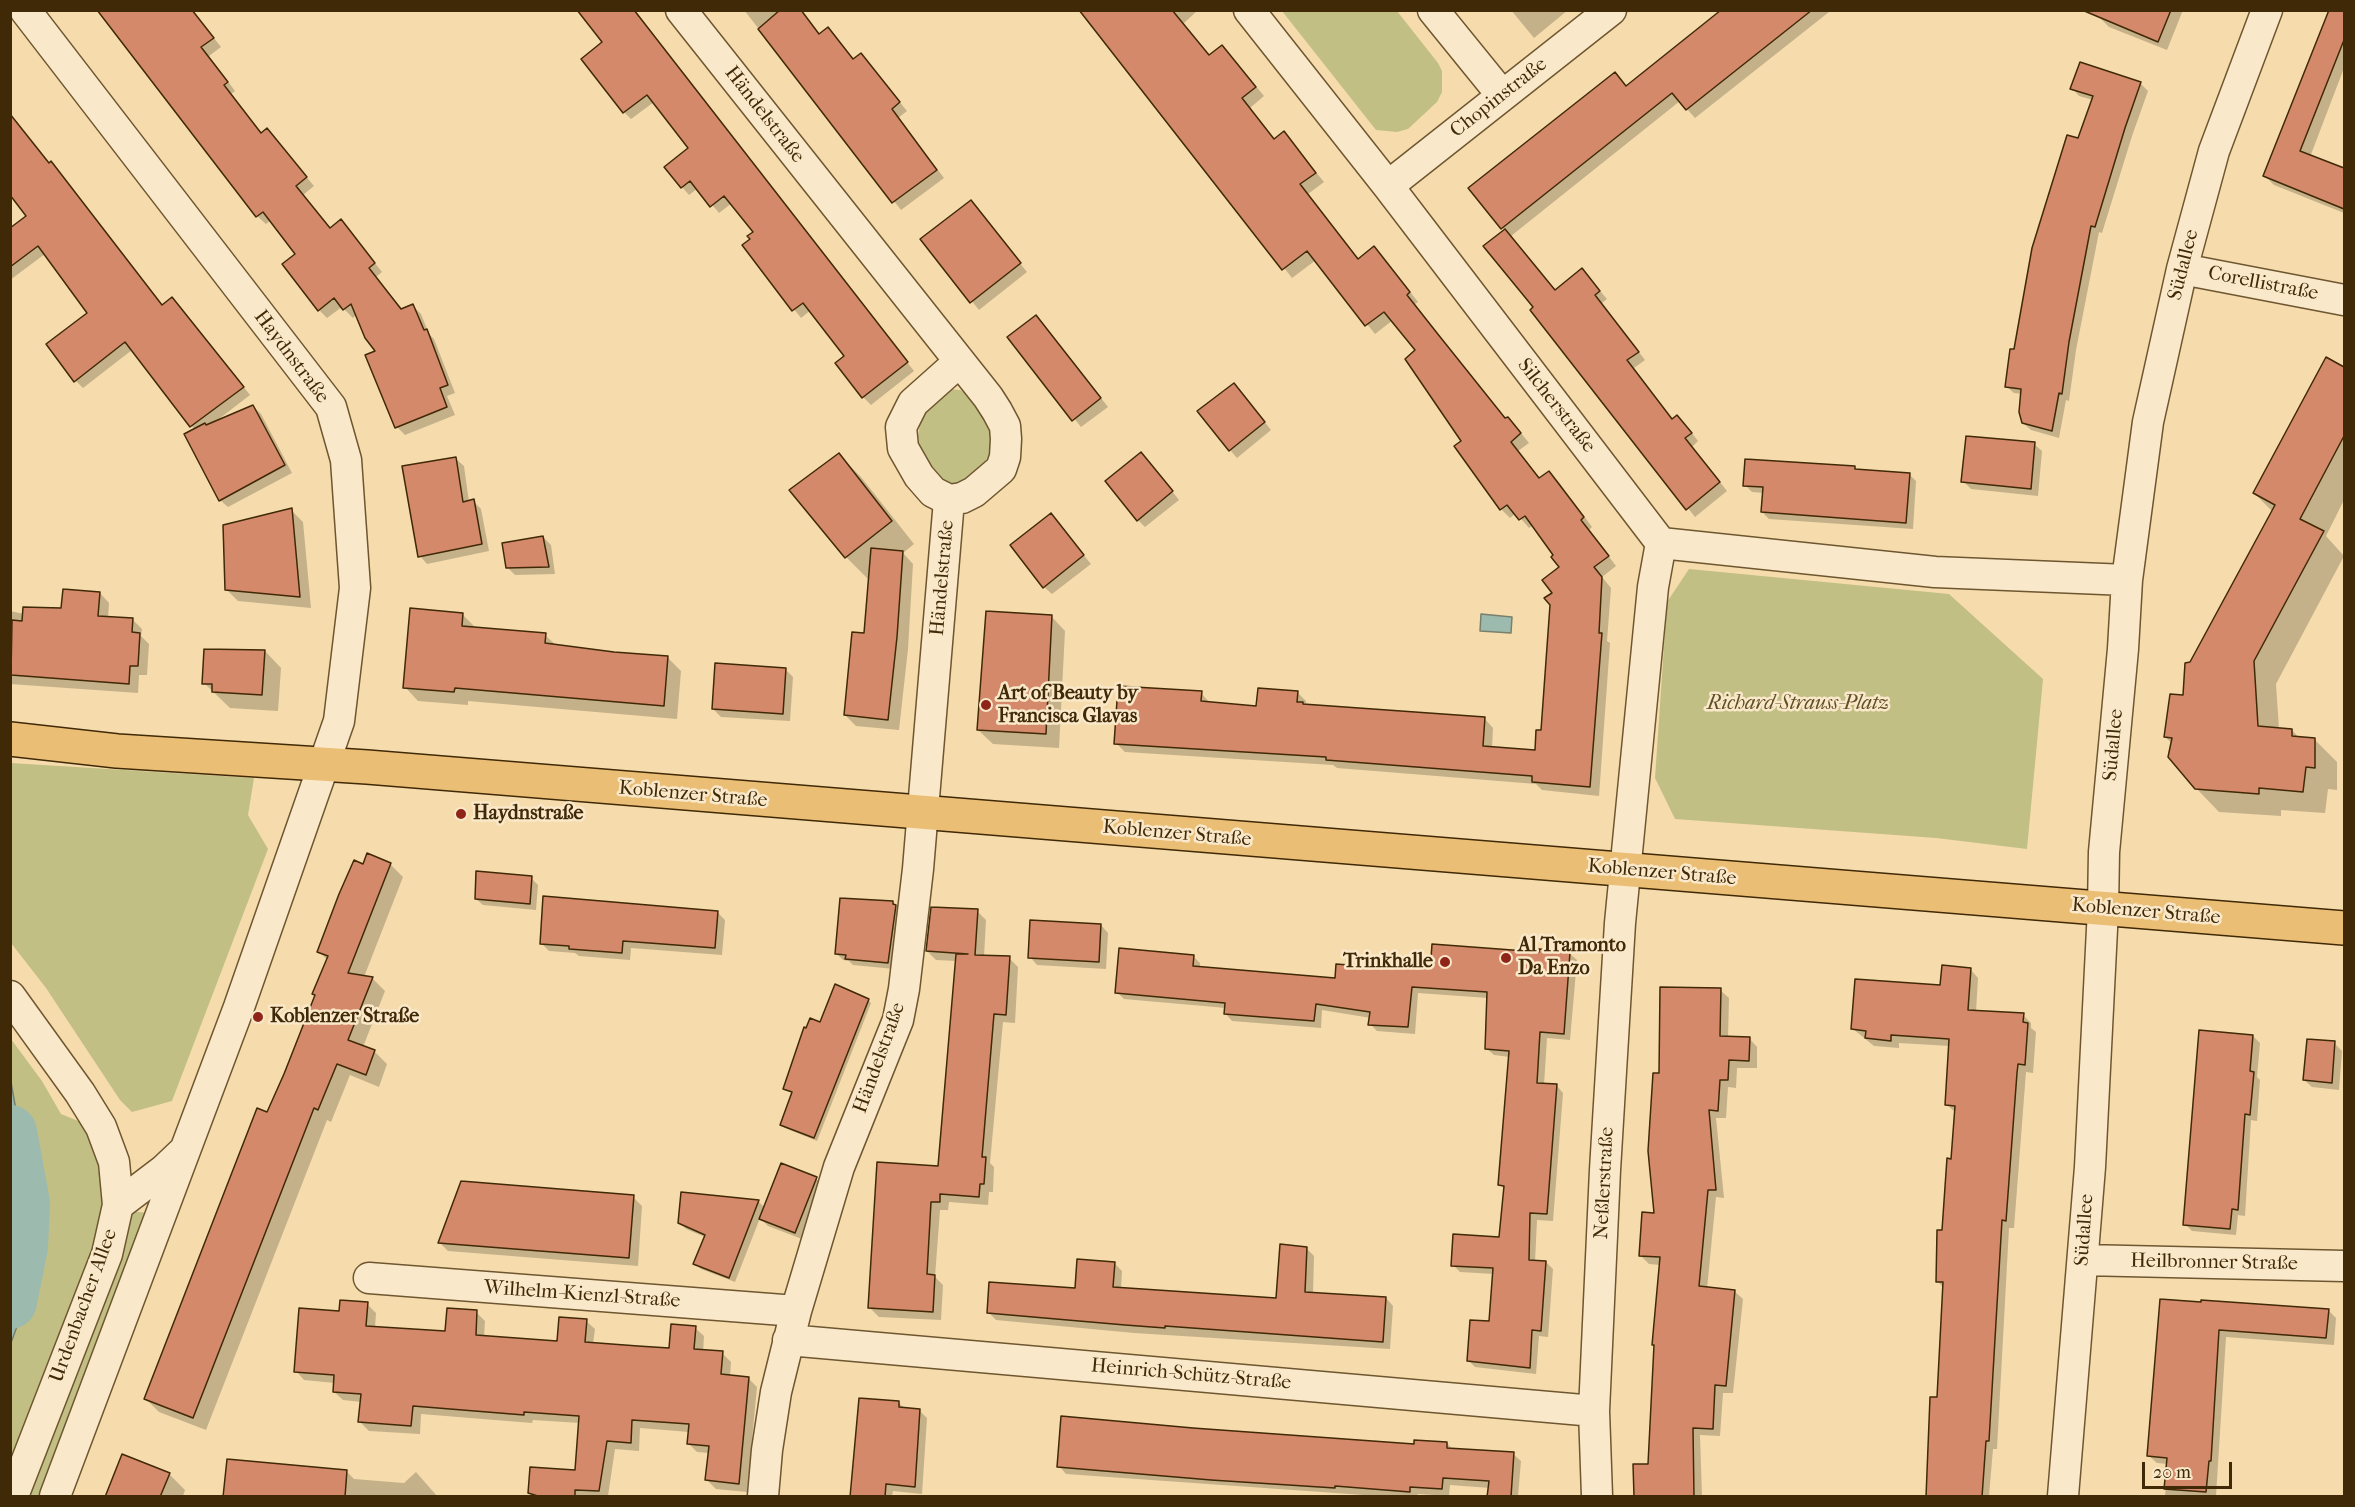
<!DOCTYPE html>
<html>
<head>
<meta charset="utf-8">
<style>
  body { margin:0 }
  #map { position:relative; width:2355px; height:1507px; overflow:hidden; background:#f6dcac; font-family:"IM FELL French Canon",serif }
  canvas { display:block }
  .frame { position:absolute; inset:0; border:12px solid #402907; pointer-events:none }
  .scale { position:absolute; left:2142px; top:1462px; width:90px; height:27px; box-sizing:border-box; border:3px solid #402907; border-top:0; padding-left:8px; font-size:18px; line-height:21px; white-space:nowrap; color:#402907; -webkit-text-stroke:4px #f9e8c9; paint-order:stroke }
</style>
</head>
<body>
<div id="map">
<canvas width="2355" height="1507"></canvas>
<div class="frame"></div>
<div class="scale">20 m</div>
</div>
<script>
const ctx = document.querySelector('canvas').getContext('2d');
ctx.lineJoin = 'round';
function paint(path, color) { ctx.fillStyle = color; ctx.fill(path, 'evenodd'); }
const shape = rows => new Path2D(rows.map(r => 'M' + r).join(''));
function stroke(path, color, width, dash) { ctx.strokeStyle = color; ctx.lineWidth = width; ctx.lineCap = dash ? 'butt' : 'round'; ctx.setLineDash(dash || []); ctx.stroke(path); }
function label(font, color, halo, rows, align = 'center') {
  ctx.font = font + ' "IM FELL French Canon",serif'; ctx.lineWidth = 5; ctx.setLineDash([]); ctx.textBaseline = 'middle'; ctx.strokeStyle = halo; ctx.fillStyle = color; for (const [text, x, y, turn = 0] of rows) {
    ctx.save(); ctx.translate(x, y); ctx.rotate((+turn || 0) * Math.PI / 180); ctx.textAlign = isNaN(turn) ? turn : align; if (halo) ctx.strokeText(text, 0, 0); ctx.fillText(text, 0, 0); ctx.restore();
  }
}
paint(shape([
  [1282,11,1397,11,1438,63,1442,71,1442,92,1437,102,1408,129,1397,132,1376,130],
  [950,389,960,390,979,400,992,434,990,453,982,468,967,480,954,484,947,483,933,475,920,448,918,436,922,413],
  [1689,569,1949,594,2043,679,2027,849,1936,838,1675,819,1655,778,1667,602],
  [11,763,254,778,248,815,268,849,172,1101,132,1112,120,1100,46,988,11,943],
  [11,1039,42,1081,61,1114,83,1123,103,1162,107,1207,100,1254,11,1482],
  [131,1211,147,1213,46,1496,22,1496]
]), '#c2bf85');
const water = shape([
  [1481,614,1512,617,1511,633,1480,631,1481,614],
  [11,1082,18,1122,32,1229,15,1228,11,1203,11,1082],
  [11,1250,36,1251,25,1304,11,1343,11,1250]
]);
paint(water, '#9dbaaf');
stroke(water, '#78806c', 1.5);
paint(shape([
  [98,10,198,10,194,13,221,47,209,56,235,91,231,94,262,134,267,130,314,186,303,195,331,229,349,230,382,272,376,277,403,310,413,306,421,314,429,334,434,339,455,393,447,396,455,415,405,435,397,427,377,351,357,314,353,318,342,307,327,318,319,310,297,254,271,220,266,224,257,216],
  [579,10,635,10,779,199,914,371,871,405,863,397,837,363,846,356,811,310,801,318,744,246,752,240,755,232,732,203,719,213,698,188,689,195,682,187,691,148,654,102,631,119,624,112,604,42],
  [744,10,800,10,820,35,854,61,861,55,907,111,898,118,944,178,901,210],
  [1082,10,1198,10,1183,24,1210,57,1231,56,1264,96,1250,108,1275,140,1284,133,1324,182,1308,194,1359,260,1374,248,1383,257,1418,302,1415,304,1446,344,1506,419,1517,428,1529,443,1518,451,1540,479,1549,473,1558,481,1592,527,1589,530,1616,566,1602,577,1611,588,1607,641,1610,643,1599,796,1542,790,1536,784,1337,768,1333,765,1125,752,1116,743,1201,693,1210,703,1257,707,1297,692,1306,701,1306,706,1484,718,1493,728,1492,748,1536,751,1542,732,1554,593,1561,567,1555,555,1533,525,1529,528,1516,513,1510,518,1501,509,1463,442,1417,350,1393,320,1375,334,1316,260,1292,278],
  [1511,10,1568,10,1534,38],
  [1723,10,1829,12,1695,118,1680,101,1511,236,1556,291,1582,270,1607,299,1602,303,1645,360,1634,368,1673,420,1685,424,1698,441,1692,447,1727,491,1695,517,1532,310,1535,308,1505,231,1471,188,1627,87],
  [2103,10,2183,10,2167,50,2109,27,2100,18],
  [2329,10,2344,10,2344,68,2310,157,2344,170,2344,213,2274,185,2265,176],
  [2140,83,2148,91,2132,136,2102,233,2099,232,2076,350,2069,401,2066,400,2059,438,2031,430,2023,423,2022,394,2014,393,2006,386,2079,140,2093,100,2079,96,2072,88],
  [51,163,163,306,172,299,180,306,250,395,215,422,253,406,261,414,292,473,228,507,220,500,195,430,132,350,83,388,76,381,89,313,45,254,10,280,10,230,29,216],
  [971,202,1027,272,979,310,922,239],
  [1043,324,1108,407,1081,427,1009,337],
  [2326,359,2344,369,2344,500,2326,536,2344,556,2276,684,2279,729,2292,730,2299,738,2314,739,2337,762,2337,790,2328,789,2325,813,2281,810,2281,816,2219,812,2196,788,2173,744,2165,737,2185,697,2191,664,2273,512,2254,493],
  [1241,392,1271,430,1237,458,1230,450],
  [2034,444,2042,451,2038,496,1971,489,1963,481],
  [839,455,861,477,914,544,903,553,913,564,908,649,899,730,856,726,845,715,865,635,870,581,846,557,792,490],
  [456,459,464,466,469,502,473,501,481,509,489,551,427,564,420,556],
  [1149,462,1179,500,1145,527,1138,520],
  [1854,468,1857,470,1909,474,1916,481,1913,529,1769,519,1762,512,1764,493,1752,492,1745,485],
  [291,510,303,522,311,608,238,601,226,589],
  [1051,515,1091,564,1052,594,1044,587],
  [543,537,551,545,555,574,515,575,507,567],
  [100,593,109,603,108,618,132,619,142,629,141,636,149,644,147,675,139,675,138,693,10,684,10,611,24,614,62,610],
  [462,614,476,628,545,635,557,646,613,654,667,657,681,671,677,719,468,701,468,705,418,701,405,687],
  [1051,616,1065,631,1059,748,993,744,978,730],
  [265,651,281,668,278,711,230,708,204,683],
  [785,669,793,677,790,721,721,717,713,709],
  [390,864,403,877,364,977,372,978,385,991,363,1047,374,1051,387,1064,379,1087,350,1075,331,1122,327,1120,206,1430,159,1412,146,1399,316,996,327,960,319,951,364,866],
  [531,878,538,885,536,910,483,905,476,899],
  [893,903,902,913,894,969,853,965,849,961,843,960,836,953],
  [977,911,986,920,984,957,1009,958,1018,967,1015,1023,1003,1022,990,1163,994,1167,993,1192,989,1192,988,1205,949,1202,948,1210,940,1210,935,1277,943,1285,941,1320,879,1317,870,1308,939,1168,957,961,936,960,927,951],
  [717,912,725,920,722,955,631,948,630,960,579,956,575,953,549,951,541,943],
  [1101,925,1108,933,1106,969,1037,965,1030,957],
  [1541,953,1569,953,1577,960,1570,1040,1547,1038,1544,1085,1556,1085,1563,1093,1553,1221,1537,1220,1535,1262,1546,1262,1553,1269,1548,1337,1539,1336,1536,1374,1475,1367,1468,1360,1491,1323,1494,1274,1460,1272,1453,1265,1501,1238,1505,1190,1500,1184,1510,1057,1494,1055,1486,1048,1488,998,1418,993,1415,1034,1377,1031,1370,1024,1371,1018,1322,1010,1321,1028,1232,1021,1225,1013,1226,1008,1124,999,1117,992,1193,956,1200,963,1200,968,1336,979,1433,959],
  [1970,969,1978,978,1976,1012,2023,1015,2031,1023,2031,1028,2036,1032,2033,1073,2026,1072,2014,1228,2009,1228,1997,1449,1993,1449,1989,1496,1927,1496,1939,1399,1944,1288,1937,1281,1953,1160,1956,1113,1946,1104,1950,1046,1899,1043,1899,1048,1874,1046,1853,1029,1941,987],
  [1720,990,1729,998,1728,1038,1749,1038,1757,1047,1757,1068,1737,1068,1736,1088,1728,1087,1726,1118,1716,1118,1724,1198,1716,1197,1707,1289,1734,1291,1743,1299,1733,1393,1723,1393,1720,1436,1700,1435,1702,1496,1636,1496,1650,1465,1656,1347,1654,1345,1661,1265,1649,1264,1640,1255,1656,1215,1660,1074],
  [868,1000,871,1003,817,1141,785,1128,781,1124,793,1094,785,1088,821,1023],
  [2253,1036,2260,1043,2257,1077,2260,1080,2257,1121,2251,1120,2245,1216,2238,1215,2236,1235,2192,1231,2185,1224],
  [2334,1043,2342,1051,2339,1090,2312,1087,2304,1080],
  [816,1179,823,1185,802,1239,768,1226,760,1218,735,1282,701,1269,695,1263,705,1237,686,1229,680,1223,682,1194,758,1201,765,1208],
  [633,1197,642,1206,638,1266,448,1251,439,1242],
  [1306,1248,1314,1256,1313,1294,1386,1298,1393,1306,1390,1349,1134,1333,996,1320,988,1312,1076,1290,1114,1263,1122,1271,1121,1289,1277,1300],
  [2161,1301,2328,1310,2336,1318,2334,1345,2226,1337,2216,1496,2165,1496,2168,1464,2157,1463,2149,1456],
  [367,1304,376,1313,375,1328,446,1332,476,1312,485,1321,484,1337,559,1342,586,1321,595,1329,593,1344,670,1349,695,1328,704,1336,703,1352,722,1353,731,1362,730,1377,748,1378,757,1387,747,1492,716,1489,707,1480,710,1453,697,1452,689,1444,689,1432,640,1428,639,1451,615,1449,608,1496,534,1496,530,1493,576,1472,580,1423,533,1420,532,1423,421,1414,420,1434,369,1431,360,1422,362,1402,343,1400,334,1392,335,1383,304,1380,296,1371,341,1312],
  [899,1403,905,1409,920,1411,927,1418,922,1494,893,1491,892,1496,851,1496],
  [1193,1430,1416,1446,1447,1443,1453,1450,1513,1454,1521,1461,1518,1496,1489,1496,1490,1488,1450,1485,1449,1496,1418,1494,1417,1496,1378,1496,1066,1474,1059,1466],
  [346,1471,354,1479,404,1483,416,1472,437,1496,225,1496],
  [169,1474,185,1490,183,1496,106,1496]
]), '#0003');
stroke(shape([
  [10,1132,23,1203,21,1247,10,1302]
]), '#9dbaaf', 54);
const building = shape([
  [97,10,192,10,214,38,201,47,228,82,224,85,261,133,267,128,307,177,296,186,330,228,341,219,375,263,369,268,401,309,413,304,424,330,427,329,448,385,440,388,447,407,395,428,365,355,375,351,365,338,351,304,343,310,334,298,318,311,282,264,295,254,263,212,256,217,97,10],
  [577,10,634,10,908,362,862,398,835,363,844,356,803,303,792,311,742,245,750,239,747,236,753,232,724,196,710,207,690,181,681,188,664,167,688,148,647,95,623,113,581,59,602,42,577,10],
  [780,10,801,10,819,34,828,27,853,59,861,53,900,102,892,109,937,170,892,203,758,29,780,10],
  [1079,10,1172,10,1209,55,1222,45,1256,87,1242,98,1274,139,1284,131,1316,173,1300,184,1358,259,1374,246,1410,292,1407,295,1437,333,1505,418,1508,417,1521,433,1511,442,1539,478,1549,471,1584,517,1581,520,1609,556,1594,567,1602,577,1599,633,1602,633,1590,787,1532,782,1532,776,1326,760,1326,757,1114,744,1118,686,1202,691,1201,701,1256,706,1258,688,1298,691,1297,702,1303,702,1303,704,1485,717,1483,746,1535,750,1536,730,1541,730,1550,605,1544,598,1552,593,1542,580,1559,567,1551,557,1553,555,1525,516,1519,520,1507,505,1500,510,1454,446,1461,441,1405,359,1415,350,1384,312,1365,326,1307,251,1282,270,1079,10],
  [1721,10,1812,10,1686,110,1672,93,1501,229,1468,188,1615,72,1626,86,1721,10],
  [2082,10,2171,10,2158,42,2082,10],
  [2329,10,2344,10,2344,40,2300,151,2344,168,2344,209,2263,176,2329,10],
  [2080,62,2141,82,2125,128,2095,227,2091,226,2069,342,2062,394,2059,393,2052,431,2022,423,2019,412,2021,389,2005,387,2010,349,2014,349,2032,248,2067,135,2078,138,2093,96,2070,89,2080,62],
  [10,114,49,163,51,161,162,305,172,297,244,387,190,427,125,342,74,382,46,344,87,313,38,246,10,267,10,228,26,216,10,195,10,114],
  [971,200,1021,263,970,303,920,239,971,200],
  [1505,229,1555,290,1582,268,1600,291,1595,295,1639,352,1627,360,1672,419,1677,415,1692,433,1685,438,1720,482,1686,510,1530,310,1533,307,1483,246,1505,229],
  [1036,315,1101,398,1072,421,1007,337,1036,315],
  [2326,357,2344,367,2344,436,2300,519,2324,531,2254,661,2258,726,2292,729,2292,736,2315,738,2315,768,2306,767,2303,792,2259,788,2259,794,2195,789,2168,757,2172,738,2164,737,2170,694,2183,695,2185,663,2190,662,2275,505,2253,493,2326,357],
  [1234,383,1265,422,1229,451,1197,411,1234,383],
  [253,405,285,465,219,501,184,434,205,423,206,425,253,405],
  [1966,436,2035,442,2031,489,1961,482,1966,436],
  [1141,452,1173,491,1137,521,1105,481,1141,452],
  [839,453,892,521,845,558,789,490,839,453],
  [456,457,463,502,474,499,482,544,418,557,402,466,456,457],
  [1745,459,1855,466,1855,469,1910,473,1906,523,1761,512,1763,487,1743,486,1745,459],
  [292,508,300,597,225,590,223,525,292,508],
  [1051,513,1084,555,1043,588,1010,545,1051,513],
  [543,536,549,567,506,568,502,543,543,536],
  [871,548,903,551,897,637,888,720,844,715,852,632,864,633,871,548],
  [63,589,100,592,98,616,133,618,132,632,140,633,138,666,130,666,129,684,11,675,12,620,22,621,23,607,61,608,63,589],
  [410,608,463,613,462,626,546,633,545,643,614,652,668,656,664,706,455,688,454,692,403,688,410,608],
  [986,611,1052,615,1046,734,977,730,986,611],
  [204,649,265,650,262,695,212,692,212,684,202,684,204,649],
  [715,663,786,668,783,714,712,709,715,663],
  [367,853,391,863,348,973,373,977,348,1040,375,1050,366,1075,337,1064,318,1110,314,1108,193,1418,144,1399,257,1108,267,1112,284,1074,315,995,312,994,328,956,317,952,339,894,354,860,363,864,367,853],
  [476,871,532,876,530,904,475,899,476,871],
  [543,896,718,911,715,948,623,941,622,953,569,949,569,946,540,944,543,896],
  [840,898,893,901,893,904,896,905,888,963,845,959,846,955,835,954,840,898],
  [931,907,978,909,975,955,1010,956,1006,1015,994,1014,982,1157,986,1157,984,1184,980,1184,979,1197,940,1194,940,1202,931,1202,927,1274,935,1275,933,1312,868,1308,877,1162,938,1166,956,954,968,954,926,951,931,907],
  [1030,920,1101,924,1099,962,1028,958,1030,920],
  [1432,944,1539,952,1539,949,1570,952,1564,1034,1540,1032,1537,1083,1557,1084,1547,1214,1530,1213,1529,1260,1546,1261,1541,1331,1532,1330,1530,1368,1467,1361,1470,1320,1489,1321,1493,1268,1451,1266,1453,1234,1499,1237,1504,1186,1498,1185,1509,1051,1485,1049,1487,992,1412,987,1408,1027,1368,1025,1370,1012,1316,1004,1314,1021,1224,1014,1225,1003,1115,993,1119,948,1194,955,1193,966,1335,978,1336,964,1387,968,1388,956,1431,958,1432,944],
  [1942,965,1971,968,1968,1010,2024,1013,2023,1022,2028,1023,2025,1065,2018,1064,2017,1073,2006,1221,2002,1220,1989,1441,1986,1441,1982,1497,1926,1497,1930,1397,1937,1397,1943,1282,1936,1282,1937,1230,1942,1230,1947,1158,1951,1159,1955,1106,1945,1105,1949,1039,1891,1035,1891,1041,1865,1038,1866,1031,1851,1029,1855,979,1940,985,1942,965],
  [835,984,869,999,814,1138,780,1125,792,1092,783,1089,804,1027,806,1028,810,1018,820,1022,835,984],
  [1660,987,1721,988,1720,1036,1750,1037,1749,1061,1729,1060,1728,1080,1720,1080,1718,1111,1709,1110,1716,1190,1708,1190,1699,1286,1735,1290,1726,1386,1715,1385,1713,1429,1693,1428,1694,1497,1634,1497,1633,1464,1648,1464,1654,1345,1652,1345,1660,1257,1639,1256,1642,1212,1654,1213,1648,1151,1653,1073,1659,1073,1660,987],
  [2199,1030,2253,1035,2250,1071,2254,1072,2250,1115,2245,1114,2238,1210,2232,1209,2230,1229,2183,1225,2199,1030],
  [2307,1039,2335,1041,2332,1083,2303,1080,2307,1039],
  [781,1163,817,1177,795,1233,759,1219,781,1163],
  [461,1181,634,1195,629,1258,438,1243,461,1181],
  [681,1192,759,1200,729,1278,693,1264,705,1235,678,1223,681,1192],
  [1280,1244,1307,1247,1305,1292,1386,1297,1383,1342,1165,1326,1165,1328,1125,1325,987,1313,989,1282,1075,1288,1077,1259,1115,1262,1113,1287,1276,1298,1280,1244],
  [2160,1299,2201,1302,2201,1300,2329,1309,2326,1338,2219,1330,2211,1461,2209,1461,2206,1492,2164,1489,2167,1458,2147,1456,2160,1299],
  [340,1300,368,1302,366,1326,445,1331,447,1308,477,1310,476,1335,557,1341,559,1317,587,1319,585,1342,638,1346,669,1348,671,1324,696,1326,694,1349,723,1351,721,1374,749,1377,739,1484,705,1480,709,1446,687,1444,689,1424,632,1420,631,1443,607,1441,599,1491,575,1490,575,1497,541,1497,528,1493,530,1467,575,1470,579,1416,524,1412,524,1415,413,1406,411,1426,358,1422,361,1394,333,1392,334,1375,294,1372,299,1308,339,1311,340,1300],
  [859,1398,899,1401,899,1407,920,1409,915,1487,886,1484,885,1497,850,1497,859,1398],
  [1061,1416,1193,1428,1414,1444,1414,1440,1447,1442,1447,1448,1514,1452,1511,1497,1487,1497,1489,1481,1443,1478,1442,1489,1410,1487,1410,1492,1335,1486,1335,1488,1211,1480,1057,1467,1061,1416],
  [122,1454,170,1473,160,1497,105,1497,122,1454],
  [227,1459,347,1470,345,1497,223,1497,227,1459]
]);
paint(building, '#d4896a');
stroke(building, '#402907', 1.5);
const minor = shape([
  [25,10,331,407,346,460,355,588,339,721,239,1007,55,1496],
  [681,10,988,397,997,411,1005,426,1006,439,1005,457,1001,469,974,492,962,498,949,500,933,492,919,476,903,448,901,427,913,403,959,362],
  [1249,10,1388,186,1661,543,1653,587,1620,923,1605,1170,1594,1411,1597,1496],
  [1433,10,1502,95],
  [1388,186,1611,10],
  [2182,269,2344,300],
  [1661,543,1935,572,2127,580],
  [10,996,80,1093,101,1127,114,1162,118,1205,107,1254,13,1496],
  [118,1205,164,1170,183,1152],
  [2083,1260,2344,1266],
  [369,1278,796,1311],
  [788,1340,1594,1411],
  [763,1496,767,1450,776,1392,796,1311,839,1167,898,1020,904,989,918,869,949,500],
  [2063,1496,2090,1167,2103,909,2104,852,2123,649,2127,580,2148,422,2182,269,2214,151,2267,10]
]);
const major = shape([
  [10,739,117,751,367,767,2344,928]
]);
stroke(minor, '#6e5630', 33);
stroke(major, '#402907', 36);
stroke(minor, '#f9e8c9', 30);
stroke(major, '#ebbe76', 33);
for (const [x, y, r, color] of [
  [986,705,6,"#8f2418"],
  [461,814,6,"#8f2418"],
  [1506,958,6,"#8f2418"],
  [1445,962,6,"#8f2418"],
  [258,1017,6,"#8f2418"]
]) { const dot = new Path2D(); dot.arc(x, y, r, 0, 2 * Math.PI); ctx.fillStyle = color; ctx.fill(dot); stroke(dot, '#f9e8c9', 2); }
label('20px', '#402907', '#f9e8c9', [
  ["Chopinstraße",1499,98,-38],
  ["Händelstraße",764,115,52],
  ["Südallee",2184,265,-76],
  ["Corellistraße",2263,284,11],
  ["Haydnstraße",291,357,53],
  ["Silcherstraße",1556,406,52],
  ["Händelstraße",943,578,-85],
  ["Südallee",2114,745,-85],
  ["Koblenzer Straße",693,795,5],
  ["Koblenzer Straße",1177,834,5],
  ["Koblenzer Straße",1662,873,5],
  ["Koblenzer Straße",2146,912,5],
  ["Händelstraße",880,1058,-70],
  ["Neßlerstraße",1605,1183,-87],
  ["Südallee",2085,1230,-86],
  ["Heilbronner Straße",2214,1263,1],
  ["Wilhelm-Kienzl-Straße",582,1295,4],
  ["Urdenbacher Allee",84,1306,-70],
  ["Heinrich-Schütz-Straße",1191,1375,5]
]);
label('bold 20px', '#402907', '#f9e8c9', [
  ["Art of Beauty by",998,694],
  ["Francisca Glavas",998,717],
  ["Haydnstraße",473,814],
  ["Al Tramonto",1518,946],
  ["Da Enzo",1518,969],
  ["Trinkhalle",1433,962,"right"],
  ["Koblenzer Straße",270,1017]
], 'left');
label('italic 20px', '#604e26', '#f9e8c9', [
  ["Richard-Strauss-Platz",1798,704]
]);
</script>
</body>
</html>
